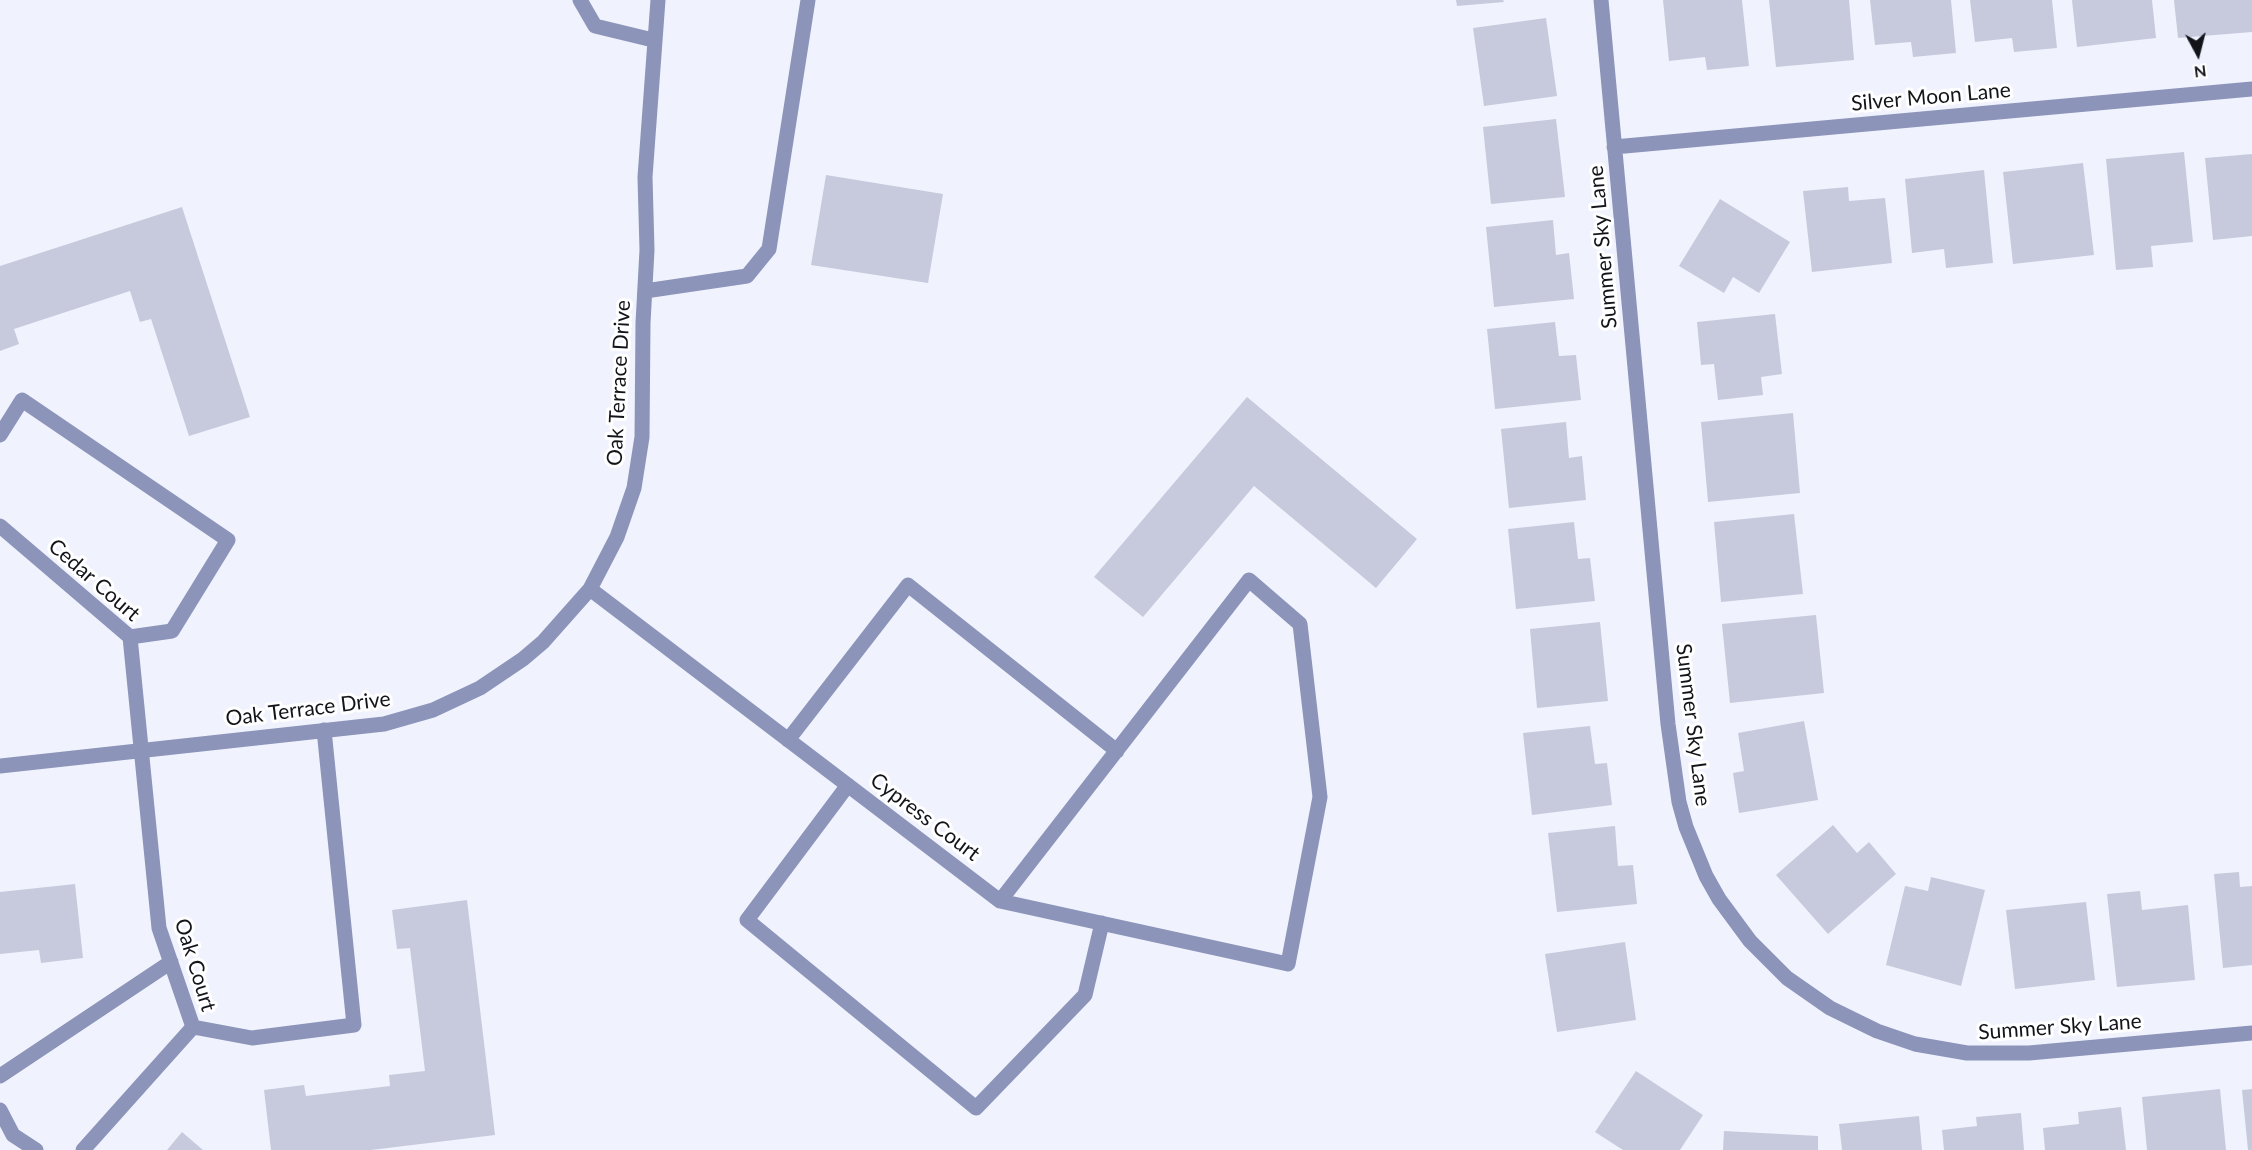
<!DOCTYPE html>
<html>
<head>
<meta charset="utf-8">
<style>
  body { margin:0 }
  #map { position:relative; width:2252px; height:1150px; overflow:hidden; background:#f0f3fe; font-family:Lato,sans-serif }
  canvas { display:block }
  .north { position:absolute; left:2168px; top:24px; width:60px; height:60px; -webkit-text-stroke:4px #fff; paint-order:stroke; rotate:173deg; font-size:16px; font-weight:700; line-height:24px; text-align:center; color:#13141a }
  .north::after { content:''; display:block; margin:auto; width:21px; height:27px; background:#13141a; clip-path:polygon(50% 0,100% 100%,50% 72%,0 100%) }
</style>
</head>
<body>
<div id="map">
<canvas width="2252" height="1150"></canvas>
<div class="north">N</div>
</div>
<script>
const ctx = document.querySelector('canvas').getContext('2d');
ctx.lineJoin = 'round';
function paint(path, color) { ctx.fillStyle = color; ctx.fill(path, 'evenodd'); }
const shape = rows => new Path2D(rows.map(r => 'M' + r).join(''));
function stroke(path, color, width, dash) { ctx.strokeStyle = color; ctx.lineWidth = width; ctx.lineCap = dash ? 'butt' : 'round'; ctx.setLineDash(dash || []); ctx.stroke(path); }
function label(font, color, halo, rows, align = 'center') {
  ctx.font = font + ' Lato,sans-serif'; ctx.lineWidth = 6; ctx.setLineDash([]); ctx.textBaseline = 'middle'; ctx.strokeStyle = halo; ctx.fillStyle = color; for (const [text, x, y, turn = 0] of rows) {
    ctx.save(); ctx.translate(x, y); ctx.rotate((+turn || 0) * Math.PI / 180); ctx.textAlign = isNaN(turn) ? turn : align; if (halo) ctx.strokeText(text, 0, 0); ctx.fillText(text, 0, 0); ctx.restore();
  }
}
paint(shape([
  [1456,0,1503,0,1504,2,1457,6],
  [1663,0,1742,0,1749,66,1707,70,1705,57,1669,61],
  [1769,0,1849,0,1854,60,1776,67],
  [1870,0,1951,0,1956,53,1913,57,1911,42,1875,45],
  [1970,0,2052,0,2057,48,2014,52,2012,38,1975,42],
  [2072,0,2152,0,2156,38,2077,47],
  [2174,0,2252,0,2252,32,2178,38],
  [1546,18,1557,96,1484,106,1473,28],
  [1556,119,1565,197,1491,204,1483,127],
  [2184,152,2193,242,2151,246,2153,267,2116,270,2106,159],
  [2252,154,2252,236,2213,240,2205,158],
  [2083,163,2094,255,2013,264,2003,172],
  [1984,170,1993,263,1946,268,1944,249,1912,253,1905,179],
  [826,175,943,194,928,283,811,265],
  [1848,187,1849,201,1885,198,1892,263,1812,272,1803,191],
  [1720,199,1790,242,1759,293,1733,277,1724,293,1679,266],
  [182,207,250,417,189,436,151,319,140,322,130,291,14,329,19,344,0,351,0,266],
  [1553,220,1556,255,1569,253,1574,299,1494,307,1486,227],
  [1775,314,1782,374,1761,377,1763,395,1718,400,1714,364,1701,365,1697,322],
  [1555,322,1559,356,1576,355,1581,400,1495,409,1487,329],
  [1247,397,1417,539,1376,588,1254,486,1143,617,1094,577],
  [1793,413,1800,493,1708,502,1701,422],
  [1566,422,1569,458,1582,456,1586,500,1509,508,1501,429],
  [1794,514,1803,594,1721,602,1714,522],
  [1574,522,1578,559,1590,558,1595,601,1516,609,1508,529],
  [1816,615,1824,693,1730,703,1722,624],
  [1600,622,1608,701,1537,708,1530,629],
  [1804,721,1818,800,1739,813,1733,773,1744,771,1738,733],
  [1590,726,1595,764,1607,763,1612,805,1532,815,1523,733],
  [1833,825,1857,853,1869,842,1896,874,1828,934,1776,875],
  [1615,826,1618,866,1633,865,1637,904,1557,912,1548,833],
  [2239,872,2240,887,2252,886,2252,965,2223,968,2214,874],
  [1931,877,1985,890,1961,986,1886,965,1905,886,1928,891],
  [75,884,83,958,41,963,39,950,0,954,0,892],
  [2140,891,2142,910,2188,905,2195,980,2117,987,2107,894],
  [467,900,495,1135,371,1150,271,1150,264,1090,304,1085,306,1096,390,1086,389,1075,425,1071,410,948,397,949,392,910],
  [2086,902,2095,980,2015,989,2006,910],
  [1625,942,1636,1020,1557,1032,1545,954],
  [1636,1071,1703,1115,1680,1150,1623,1150,1595,1132],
  [2220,1089,2226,1150,2147,1150,2142,1097],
  [2252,1089,2252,1150,2248,1150,2242,1090],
  [2121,1107,2126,1150,2045,1150,2043,1128,2079,1124,2078,1112],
  [2021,1113,2024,1150,1944,1150,1942,1130,1977,1126,1976,1117],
  [1919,1116,1922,1150,1842,1150,1839,1124],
  [1724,1131,1818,1136,1818,1150,1723,1150],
  [182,1132,203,1150,167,1150]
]), '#c6cadc');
stroke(shape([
  [580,0,595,26,653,40],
  [1601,0,1668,724,1679,802,1686,827,1706,876,1719,899,1750,941,1787,978,1830,1008,1877,1031,1915,1044,1967,1053,2029,1053,2252,1033],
  [1614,147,2252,89],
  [645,291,747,276,769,249,808,0],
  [0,435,22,400,228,540,172,631,130,637],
  [0,526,130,637,159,928,193,1027,83,1150],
  [590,589,1000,901,1288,964,1320,797,1300,624,1249,580,1000,901],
  [788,740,908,585,1117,751],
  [0,766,384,724,433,710,480,688,523,659,543,642,590,589,617,537,634,488,642,437,643,323,647,250,645,177,658,0],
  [848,785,747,920,976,1108,1085,995,1102,923],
  [193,1027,252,1038,354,1025,324,730],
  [0,1076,171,962],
  [0,1110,13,1135,36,1150]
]), '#8c94b9', 15);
label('21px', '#13141a', '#fff', [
  ["Silver Moon Lane",1931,97,-5],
  ["Summer Sky Lane",1603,247,-95],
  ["Oak Terrace Drive",619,383,-87],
  ["Cedar Court",94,580,41],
  ["Oak Terrace Drive",308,709,-7],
  ["Summer Sky Lane",1693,725,83],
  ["Cypress Court",925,817,37],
  ["Oak Court",195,965,73],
  ["Summer Sky Lane",2060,1027,-4]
]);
</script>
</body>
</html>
